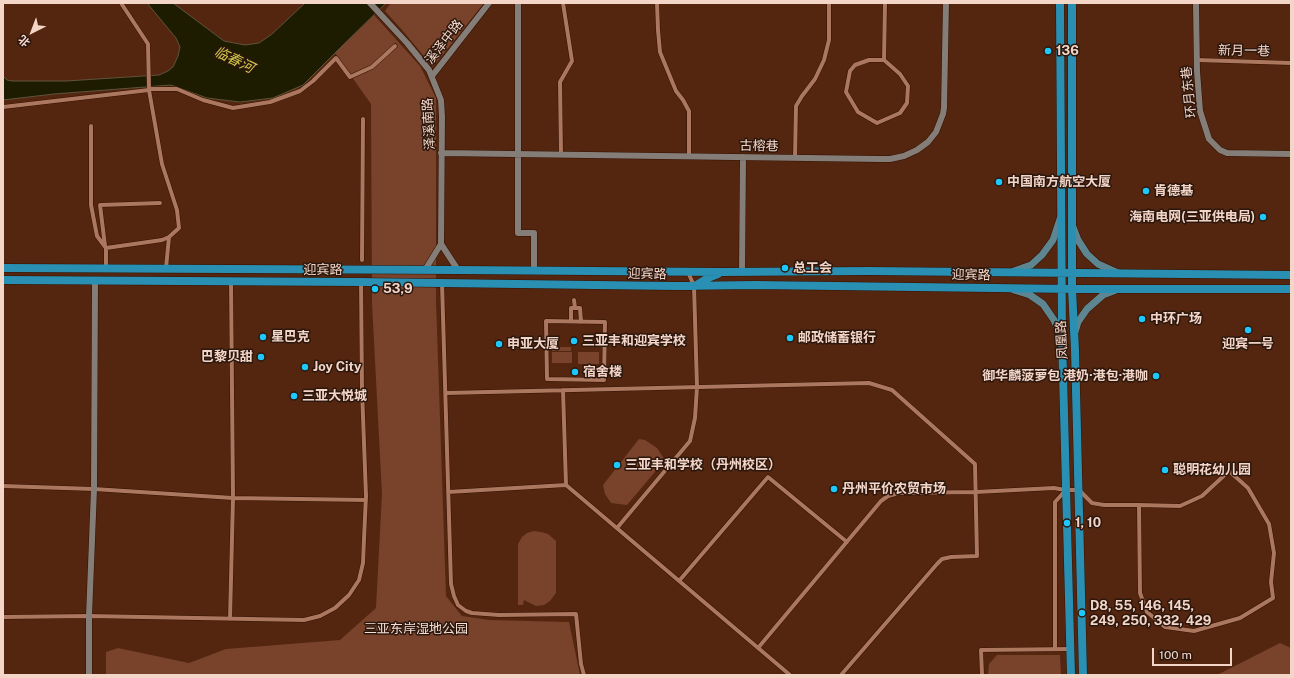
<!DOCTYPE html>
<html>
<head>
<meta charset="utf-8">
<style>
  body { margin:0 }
  #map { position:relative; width:1294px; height:678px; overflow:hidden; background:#54260f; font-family:"Public Sans","Noto Sans SC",sans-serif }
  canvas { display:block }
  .frame { position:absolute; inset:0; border:4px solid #f4d6c9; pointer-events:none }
  .north { position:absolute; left:12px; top:12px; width:40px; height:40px; -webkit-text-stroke:3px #2b170d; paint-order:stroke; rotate:222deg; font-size:11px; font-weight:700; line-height:16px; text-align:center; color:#f4d6c9 }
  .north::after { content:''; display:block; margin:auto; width:14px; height:18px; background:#f4d6c9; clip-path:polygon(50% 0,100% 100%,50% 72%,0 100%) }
  .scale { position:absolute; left:1152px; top:648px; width:80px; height:18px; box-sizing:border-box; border:2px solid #f4d6c9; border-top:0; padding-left:5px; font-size:12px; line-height:14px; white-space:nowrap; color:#f4d6c9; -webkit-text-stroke:3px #2b170d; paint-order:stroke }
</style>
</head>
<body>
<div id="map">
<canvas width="1294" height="678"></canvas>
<div class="frame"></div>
<div class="north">北</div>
<div class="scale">100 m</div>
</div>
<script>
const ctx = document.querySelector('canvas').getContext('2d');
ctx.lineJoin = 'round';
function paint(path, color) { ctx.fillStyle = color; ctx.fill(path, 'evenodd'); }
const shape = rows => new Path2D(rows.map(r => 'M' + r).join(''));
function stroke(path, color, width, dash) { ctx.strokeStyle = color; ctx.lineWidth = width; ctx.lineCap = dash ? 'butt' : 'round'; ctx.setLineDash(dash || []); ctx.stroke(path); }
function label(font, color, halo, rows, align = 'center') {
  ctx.font = font + ' "Public Sans","Noto Sans SC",sans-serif'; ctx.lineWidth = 3; ctx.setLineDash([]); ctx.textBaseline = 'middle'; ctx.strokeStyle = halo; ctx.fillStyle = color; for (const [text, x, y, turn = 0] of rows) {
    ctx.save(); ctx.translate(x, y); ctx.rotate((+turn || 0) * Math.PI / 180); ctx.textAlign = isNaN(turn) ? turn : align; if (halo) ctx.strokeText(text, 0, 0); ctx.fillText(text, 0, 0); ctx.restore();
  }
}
paint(shape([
  [391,3,484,3,433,67,403,31,385,11],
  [374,15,420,66,436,98,436,301,446,596,462,616,489,620,569,622,580,675,106,675,106,652,118,648,189,663,226,649,340,640,376,608,382,494,372,303,371,104,335,53],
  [552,347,571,347,571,351,552,351],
  [552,352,572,352,572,363,552,363],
  [578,352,599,352,599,364,578,364],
  [639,439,645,440,657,448,665,460,627,505,611,503,605,494,603,485],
  [534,531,541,532,548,534,556,541,556,593,550,601,544,605,536,606,524,600,523,605,518,605,518,544,522,537,527,533],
  [1280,643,1291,648,1291,675,1217,675],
  [997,655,1060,655,1061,675,988,675,989,664]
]), '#78432a');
const water = shape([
  [147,3,173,3,224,41,245,45,259,43,272,34,305,3,386,3,341,47,303,85,273,98,240,102,207,98,171,85,54,94,3,100,3,72,3,76,7,80,12,81,66,81,159,75,168,71,173,67,178,56,180,47,176,38,147,3]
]);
paint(water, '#1e1c00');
stroke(water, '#5e543c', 1);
const street = shape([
  [121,3,148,44,149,89],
  [657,3,658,30,660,52,676,91,683,100,689,111,689,156],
  [869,60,884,60,900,74,908,86,907,103,900,113,877,123,858,112,846,92,850,71,855,65,869,60],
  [884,60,885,3],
  [1197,60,1291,63],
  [3,107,149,90,149,89,177,89,203,100,233,108,270,102,300,91,313,81,336,58,350,77,372,67,395,46],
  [91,126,91,205,97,236,106,248],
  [561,154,560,82,572,61,563,3],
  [795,158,796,106,802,96,815,79,824,60,829,40,829,3],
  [105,246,100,205,160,203],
  [362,260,363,119],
  [106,268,106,248,162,240,169,237,179,228,177,210,162,164,149,90],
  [166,268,169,237],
  [442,283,451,584,454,596,458,605,466,611,472,613,499,615,576,614,581,664,584,675],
  [575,308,580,308,581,322],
  [546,321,605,322,604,380,547,379,546,321],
  [571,321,571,308,575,308,574,300],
  [563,390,566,485],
  [446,393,869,383,892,390,975,464,977,556,951,557,942,559,937,564,841,675],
  [3,486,94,489,233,498,366,500],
  [448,492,566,485,790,675],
  [617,528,690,441,695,418,697,387,694,286,688,272],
  [679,581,768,477,847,542],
  [3,617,89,616,304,620,320,616,335,608,349,595,359,580,363,563,364,539,366,496,362,390,361,282],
  [230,619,233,498,231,282],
  [758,648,881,501,888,496,899,493,976,492,1054,488,1065,490,1079,490,1092,503,1104,505,1139,505,1180,506,1202,496,1229,471,1248,488,1269,524,1274,553,1271,582,1273,598,1240,618,1194,631,1165,627,1147,612,1140,593,1139,505],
  [1055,649,1055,502,1065,491],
  [982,675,981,650,1070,649]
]);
const secondary = shape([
  [370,3,407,43,429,70,441,100,442,117,441,244],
  [518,3,518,233,534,233,534,270],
  [1196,3,1197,71,1200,111,1209,139,1220,150,1227,153,1291,154],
  [432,76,489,3],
  [441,153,880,159,890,159,904,156,917,150,928,142,936,132,943,114,944,108,946,3],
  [425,270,441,244,458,270],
  [742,272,743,157],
  [89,675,89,616,94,489,95,281]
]);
const primary = shape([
  [1073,227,1078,240,1087,254,1098,264,1118,273],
  [1014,271,1031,265,1042,255,1053,240,1060,219],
  [1014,290,1030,295,1043,304,1054,320,1061,336],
  [1075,332,1078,322,1087,309,1103,295,1116,290]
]);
const highway = shape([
  [1060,3,1062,337,1071,675],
  [1072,3,1072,289,1075,350,1083,675],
  [3,268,458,270,723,272,869,271,1291,275],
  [3,280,361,282,675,286,755,285,1072,289,1291,289],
  [695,286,708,278,718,274]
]);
stroke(street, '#331102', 5);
stroke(secondary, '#331102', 7);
stroke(primary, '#331102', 8);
stroke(highway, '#331102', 9);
stroke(street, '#ac775f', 4);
stroke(secondary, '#857e78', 6);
stroke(primary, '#5e8691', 7);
stroke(highway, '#2a90b3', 8);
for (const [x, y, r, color] of [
  [1048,51,4,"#1dc9fc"],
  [999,182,4,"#1dc9fc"],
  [1146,191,4,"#1dc9fc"],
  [1263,217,4,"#1dc9fc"],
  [785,268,4,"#1dc9fc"],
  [375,289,4,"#1dc9fc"],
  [1142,319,4,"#1dc9fc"],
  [1248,330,4,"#1dc9fc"],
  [263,337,4,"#1dc9fc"],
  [790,338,4,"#1dc9fc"],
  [574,341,4,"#1dc9fc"],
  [499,344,4,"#1dc9fc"],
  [261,357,4,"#1dc9fc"],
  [305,367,4,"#1dc9fc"],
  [575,372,4,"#1dc9fc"],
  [1156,376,4,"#1dc9fc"],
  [294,396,4,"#1dc9fc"],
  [617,465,4,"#1dc9fc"],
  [1165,470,4,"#1dc9fc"],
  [834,489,4,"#1dc9fc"],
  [1067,523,4,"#1dc9fc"],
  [1082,613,4,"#1dc9fc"]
]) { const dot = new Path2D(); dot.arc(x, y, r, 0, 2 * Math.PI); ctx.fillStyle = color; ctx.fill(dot); stroke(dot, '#2b170d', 1.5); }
label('13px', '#f4d6c9', '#2b170d', [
  ["溪泽中路",444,42,-52],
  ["新月一巷",1244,51,1],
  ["环月东巷",1189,92,-96],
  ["泽溪南路",429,124,-93],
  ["古榕巷",759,146,1],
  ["迎宾路",323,270],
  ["迎宾路",647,274,1],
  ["迎宾路",971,275,1],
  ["凤凰路",1062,340,-93]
]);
label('bold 13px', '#f4d6c9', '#2b170d', [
  ["136",1056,51],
  ["中国南方航空大厦",1007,182],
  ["肯德基",1154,191],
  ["海南电网(三亚供电局)",1255,217,"right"],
  ["总工会",793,268],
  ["53,9",383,289],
  ["中环广场",1150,319],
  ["星巴克",271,337],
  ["邮政储蓄银行",798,338],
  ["三亚丰和迎宾学校",582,341],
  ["申亚大厦",507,344],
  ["迎宾一号",1248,344,"center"],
  ["巴黎贝甜",253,357,"right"],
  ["Joy City",313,367],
  ["宿舍楼",583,372],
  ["御华麟菠萝包 港奶·港包·港咖",1148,376,"right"],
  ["三亚大悦城",302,396],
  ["三亚丰和学校（丹州校区）",625,465],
  ["聪明花幼儿园",1173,470],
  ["丹州平价农贸市场",842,489],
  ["1, 10",1075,523],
  ["D8, 55, 146, 145,",1090,606],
  ["249, 250, 332, 429",1090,621]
], 'left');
label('13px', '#f5ded3', '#2b170d', [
  ["三亚东岸湿地公园",416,629]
]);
label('italic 14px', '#d2c947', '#2b170d', [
  ["临春河",234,60,26]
]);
</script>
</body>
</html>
